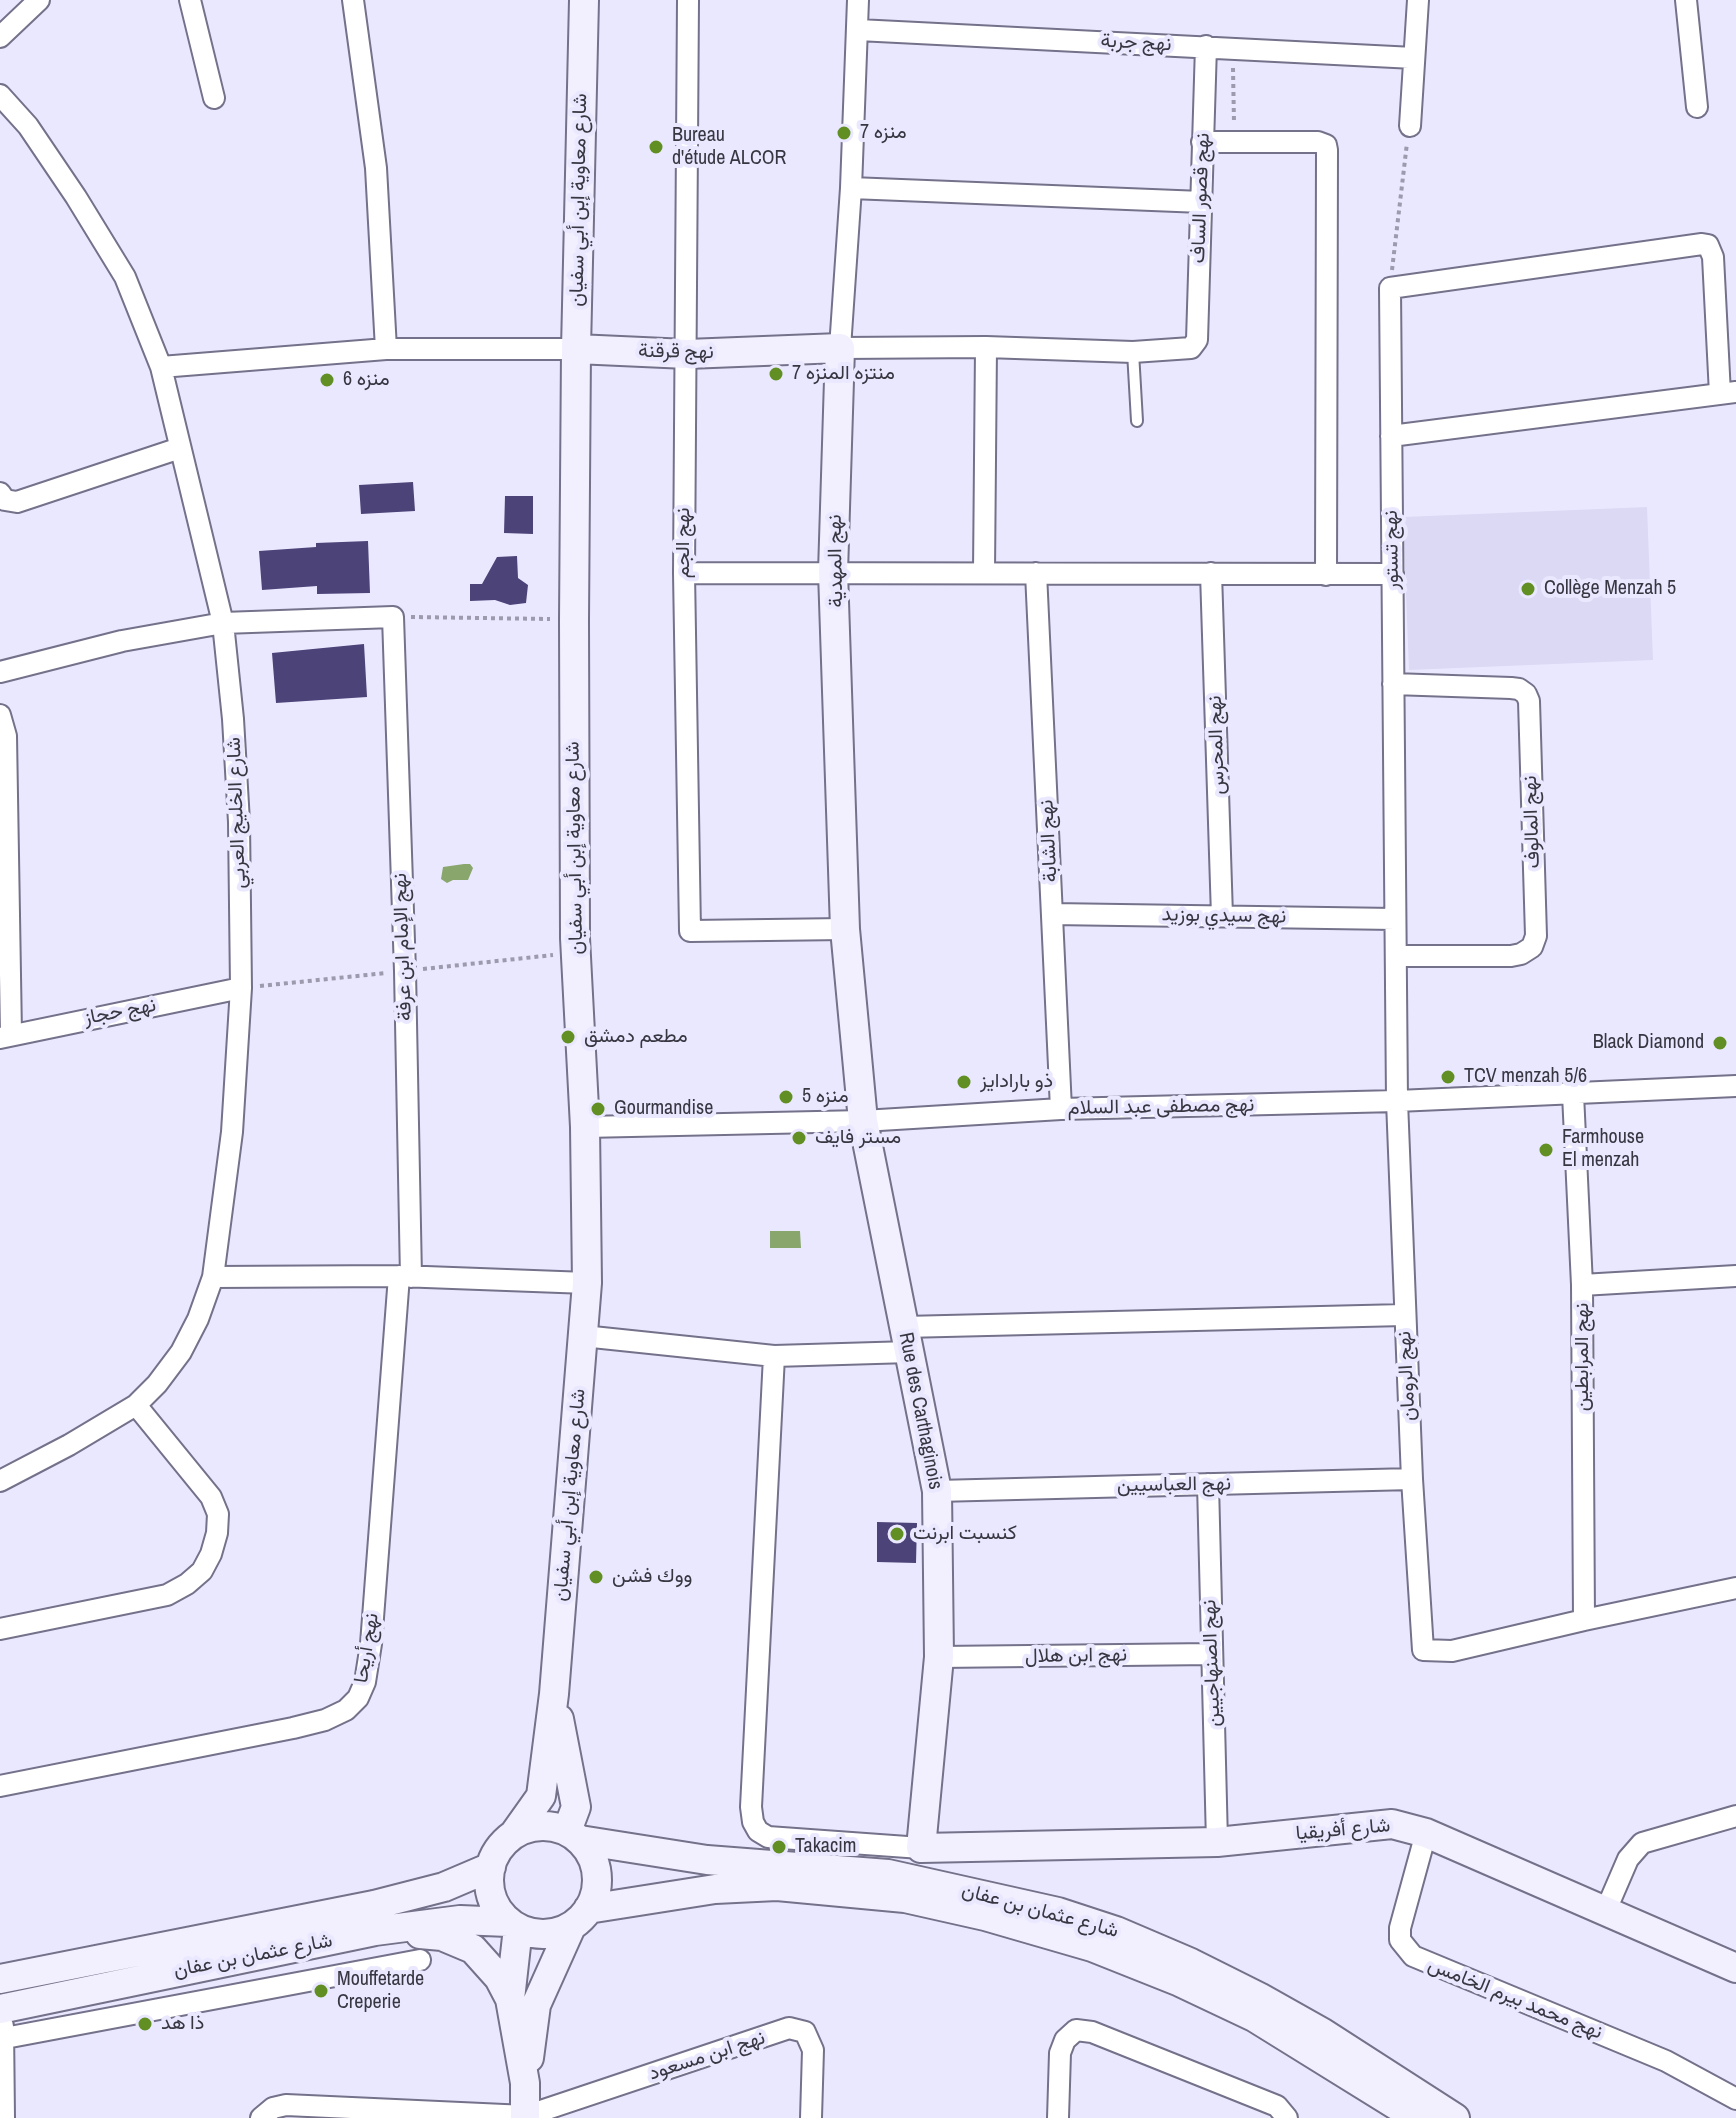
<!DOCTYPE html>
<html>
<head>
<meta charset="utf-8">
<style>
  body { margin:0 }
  canvas { display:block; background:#eae8ff }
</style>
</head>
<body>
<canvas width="1736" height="2118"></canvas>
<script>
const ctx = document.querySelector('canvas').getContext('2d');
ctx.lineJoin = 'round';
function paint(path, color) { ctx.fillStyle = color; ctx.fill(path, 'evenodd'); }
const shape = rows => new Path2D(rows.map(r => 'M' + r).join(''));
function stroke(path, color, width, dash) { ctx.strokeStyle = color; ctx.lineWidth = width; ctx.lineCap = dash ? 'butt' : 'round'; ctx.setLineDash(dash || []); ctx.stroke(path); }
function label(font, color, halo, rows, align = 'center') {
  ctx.font = font + ' "Archivo Narrow",Vazirmatn,sans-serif'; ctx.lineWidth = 8; ctx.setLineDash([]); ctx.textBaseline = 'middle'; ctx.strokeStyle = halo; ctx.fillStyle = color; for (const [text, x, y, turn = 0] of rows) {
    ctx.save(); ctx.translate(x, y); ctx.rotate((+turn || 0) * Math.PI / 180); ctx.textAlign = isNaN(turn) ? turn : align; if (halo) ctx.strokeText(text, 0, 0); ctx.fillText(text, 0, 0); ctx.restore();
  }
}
paint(shape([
  [1647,507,1653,660,1409,670,1403,517]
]), '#dcd9f5');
paint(shape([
  [464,864,470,864,473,868,468,880,453,880,447,883,441,879,443,867],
  [770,1231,800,1231,801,1248,770,1248]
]), '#89a66d');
paint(shape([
  [413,482,415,511,361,514,359,485],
  [505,496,533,496,533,534,504,533],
  [368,541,370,593,317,594,317,586,262,590,259,551,316,547,316,543],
  [517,556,518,578,528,585,526,603,510,605,495,600,470,601,470,584,482,584,497,557],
  [364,644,367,697,276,703,272,653],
  [877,1522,917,1523,916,1563,877,1562]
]), '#4c4378');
const lane = shape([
  [1133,352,1137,421]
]);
const street = shape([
  [190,0,214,98],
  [353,0,376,168,386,349],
  [688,0,684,573,690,931,845,929],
  [858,0,851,188,840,348,986,347,1133,352,1191,348,1197,340,1206,46],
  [1686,0,1697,107],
  [858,30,1414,58],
  [0,37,39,0],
  [0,95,28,126,76,197,125,277,161,367,223,623,233,719,239,822,241,988,232,1132,213,1277,198,1319,181,1352,157,1384,136,1405,69,1445,0,1481],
  [1410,126,1418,0],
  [1202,142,1318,142,1326,145,1327,150,1326,575],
  [851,188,1202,202],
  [161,367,386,349,576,349],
  [1720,394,1713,257,1708,245,1702,244,1390,288,1397,1101,1412,1479,1423,1650,1452,1651,1584,1620,1736,1588],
  [1391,436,1736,392],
  [0,493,5,500,17,502,180,448],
  [984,572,986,347],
  [684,573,1393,574],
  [1036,573,1061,1109],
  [1211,573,1222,916],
  [0,672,122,641,223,623,393,617,405,971,411,1277],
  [1393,684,1511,688,1519,689,1526,694,1529,701,1536,936,1532,947,1521,954,1511,956,1396,956],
  [0,715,6,736,11,1034],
  [1052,914,1395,919],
  [0,1038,241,988],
  [1573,1094,1582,1285,1584,1620],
  [585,1127,863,1121,1061,1109,1397,1101,1736,1086],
  [213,1277,399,1276,587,1283],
  [1582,1285,1736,1276],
  [904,1327,1404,1315],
  [583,1336,774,1356,910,1352],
  [774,1356,751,1807,753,1822,758,1831,768,1837,921,1848],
  [1208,1484,1217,1842],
  [937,1491,1412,1479],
  [0,1629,167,1595,187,1584,202,1571,211,1554,217,1533,218,1514,211,1497,136,1405],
  [939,1657,1212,1654],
  [0,1786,293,1728,325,1720,346,1710,358,1698,365,1682,371,1644,399,1276],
  [1426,1833,1400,1928,1400,1940,1413,1956,1666,2061,1736,2099],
  [1606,1910,1628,1859,1642,1843,1736,1816],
  [3,2026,4,2118],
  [0,2039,420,1960],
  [261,2118,273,2108,286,2105,526,2116,789,2028,805,2032,813,2050,811,2118],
  [1058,2118,1060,2053,1065,2040,1076,2030,1092,2032,1277,2106,1287,2118]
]);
const secondary = shape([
  [576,349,687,354,840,348,833,572,845,929,863,1121,937,1491,939,1657,921,1848,1217,1842,1392,1824,1426,1833,1736,1968],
  [559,1719,576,1807,567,1831],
  '489 1880a54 54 0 1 1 108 0a54 54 0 1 1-108 0Z',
  [514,1834,541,1796,554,1694,587,1283,585,1127,575,938,574,620,576,349,584,0],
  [580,1840,707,1860,888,1874,1058,1912,1116,1931,1191,1963,1259,1997,1323,2033,1455,2118],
  [588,1909,715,1889,777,1886,905,1898,985,1916,1092,1947,1180,1982,1254,2017,1417,2118],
  [518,1928,510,1999,525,2083,525,2118],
  [420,1934,442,1936,473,1949,499,1978,510,1999],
  [0,1979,374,1905,444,1887,491,1867],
  [0,2009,375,1931,460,1920,508,1922],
  [529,2058,536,2005,571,1927]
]);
stroke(lane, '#74718a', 14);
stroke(street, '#74718a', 24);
stroke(secondary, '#74718a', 32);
stroke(shape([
  [1233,68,1234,123],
  [1392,270,1407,143],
  [411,617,550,619],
  [423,969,553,955],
  [260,986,386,973]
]), '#9c9aac', 4, [4, 4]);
stroke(lane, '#fff', 10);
stroke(street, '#fff', 20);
stroke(secondary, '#f2f0fe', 28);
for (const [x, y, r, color] of [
  [844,133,8,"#628f23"],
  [656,147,8,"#628f23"],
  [776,374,8,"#628f23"],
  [327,380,8,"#628f23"],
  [1528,589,8,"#628f23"],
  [568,1037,8,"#628f23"],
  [1720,1043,8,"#628f23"],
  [1448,1077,8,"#628f23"],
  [964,1082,8,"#628f23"],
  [786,1097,8,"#628f23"],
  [598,1109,8,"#628f23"],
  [799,1138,8,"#628f23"],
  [1546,1150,8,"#628f23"],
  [897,1534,8,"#628f23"],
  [596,1577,8,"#628f23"],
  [779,1847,8,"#628f23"],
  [321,1991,8,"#628f23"],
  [145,2024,8,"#628f23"]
]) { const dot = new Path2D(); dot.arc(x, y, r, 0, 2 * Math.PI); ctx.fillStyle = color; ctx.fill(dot); stroke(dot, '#eae8ff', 3); }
label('20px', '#373641', '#eae8ff', [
  ["نهج جربة",1136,43,3],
  ["نهج قصور الساف",1201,198,-88],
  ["شارع معاوية إبن أبي سفيان",579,200,-89],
  ["نهج قرقنة",676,352,1],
  ["نهج الجم",684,543,-90],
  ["نهج تستور",1392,550,-91],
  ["نهج المهدية",836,561,-91],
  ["نهج المحرس",1217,745,-92],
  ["شارع الخليج العربي",237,813,-92],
  ["نهج المالوف",1532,822,-92],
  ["نهج الشابة",1049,841,-93],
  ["شارع معاوية إبن أبي سفيان",575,848,-91],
  ["نهج سيدي بوزيد",1224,916,1],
  ["نهج الإمام ابن عرفة",403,947,-92],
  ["نهج حجاز",120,1012,-11],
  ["نهج مصطفى عبد السلام",1161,1107,-1],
  ["نهج المرابطين",1583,1357,-90],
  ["نهج الرومان",1407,1376,-93],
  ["Rue des Carthaginois",920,1411,79],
  ["نهج العباسيين",1174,1485,-1],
  ["شارع معاوية إبن أبي سفيان",570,1495,-85],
  ["نهج أريحا",367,1648,-81],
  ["نهج ابن هلال",1076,1656,-1],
  ["نهج الصنهاجيين",1212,1663,-92],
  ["شارع أفريقيا",1343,1830,-5],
  ["شارع عثمان بن عفان",1040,1911,15],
  ["شارع عثمان بن عفان",253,1956,-11],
  ["نهج محمد بيرم الخامس",1515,1999,22],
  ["نهج ابن مسعود",707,2056,-18]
]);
label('20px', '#373641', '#eae8ff', [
  ["منزه 7",860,133],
  ["Bureau",672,136],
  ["d'étude ALCOR",672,159],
  ["منتزه المنزه 7",792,374],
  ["منزه 6",343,380],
  ["Collège Menzah 5",1544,589],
  ["مطعم دمشق",584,1037],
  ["Black Diamond",1704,1043,"right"],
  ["TCV menzah 5/6",1464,1077],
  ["ذو بارادايز",980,1082],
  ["منزه 5",802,1097],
  ["Gourmandise",614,1109],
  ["مستر فايف",815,1138],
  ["Farmhouse",1562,1138],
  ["El menzah",1562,1161],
  ["كنسبت ابرنت",913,1534],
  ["ووك فشن",612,1577],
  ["Takacim",795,1847],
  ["Mouffetarde",337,1980],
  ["Creperie",337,2003],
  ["ذا هد",161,2024]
], 'left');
</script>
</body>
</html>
